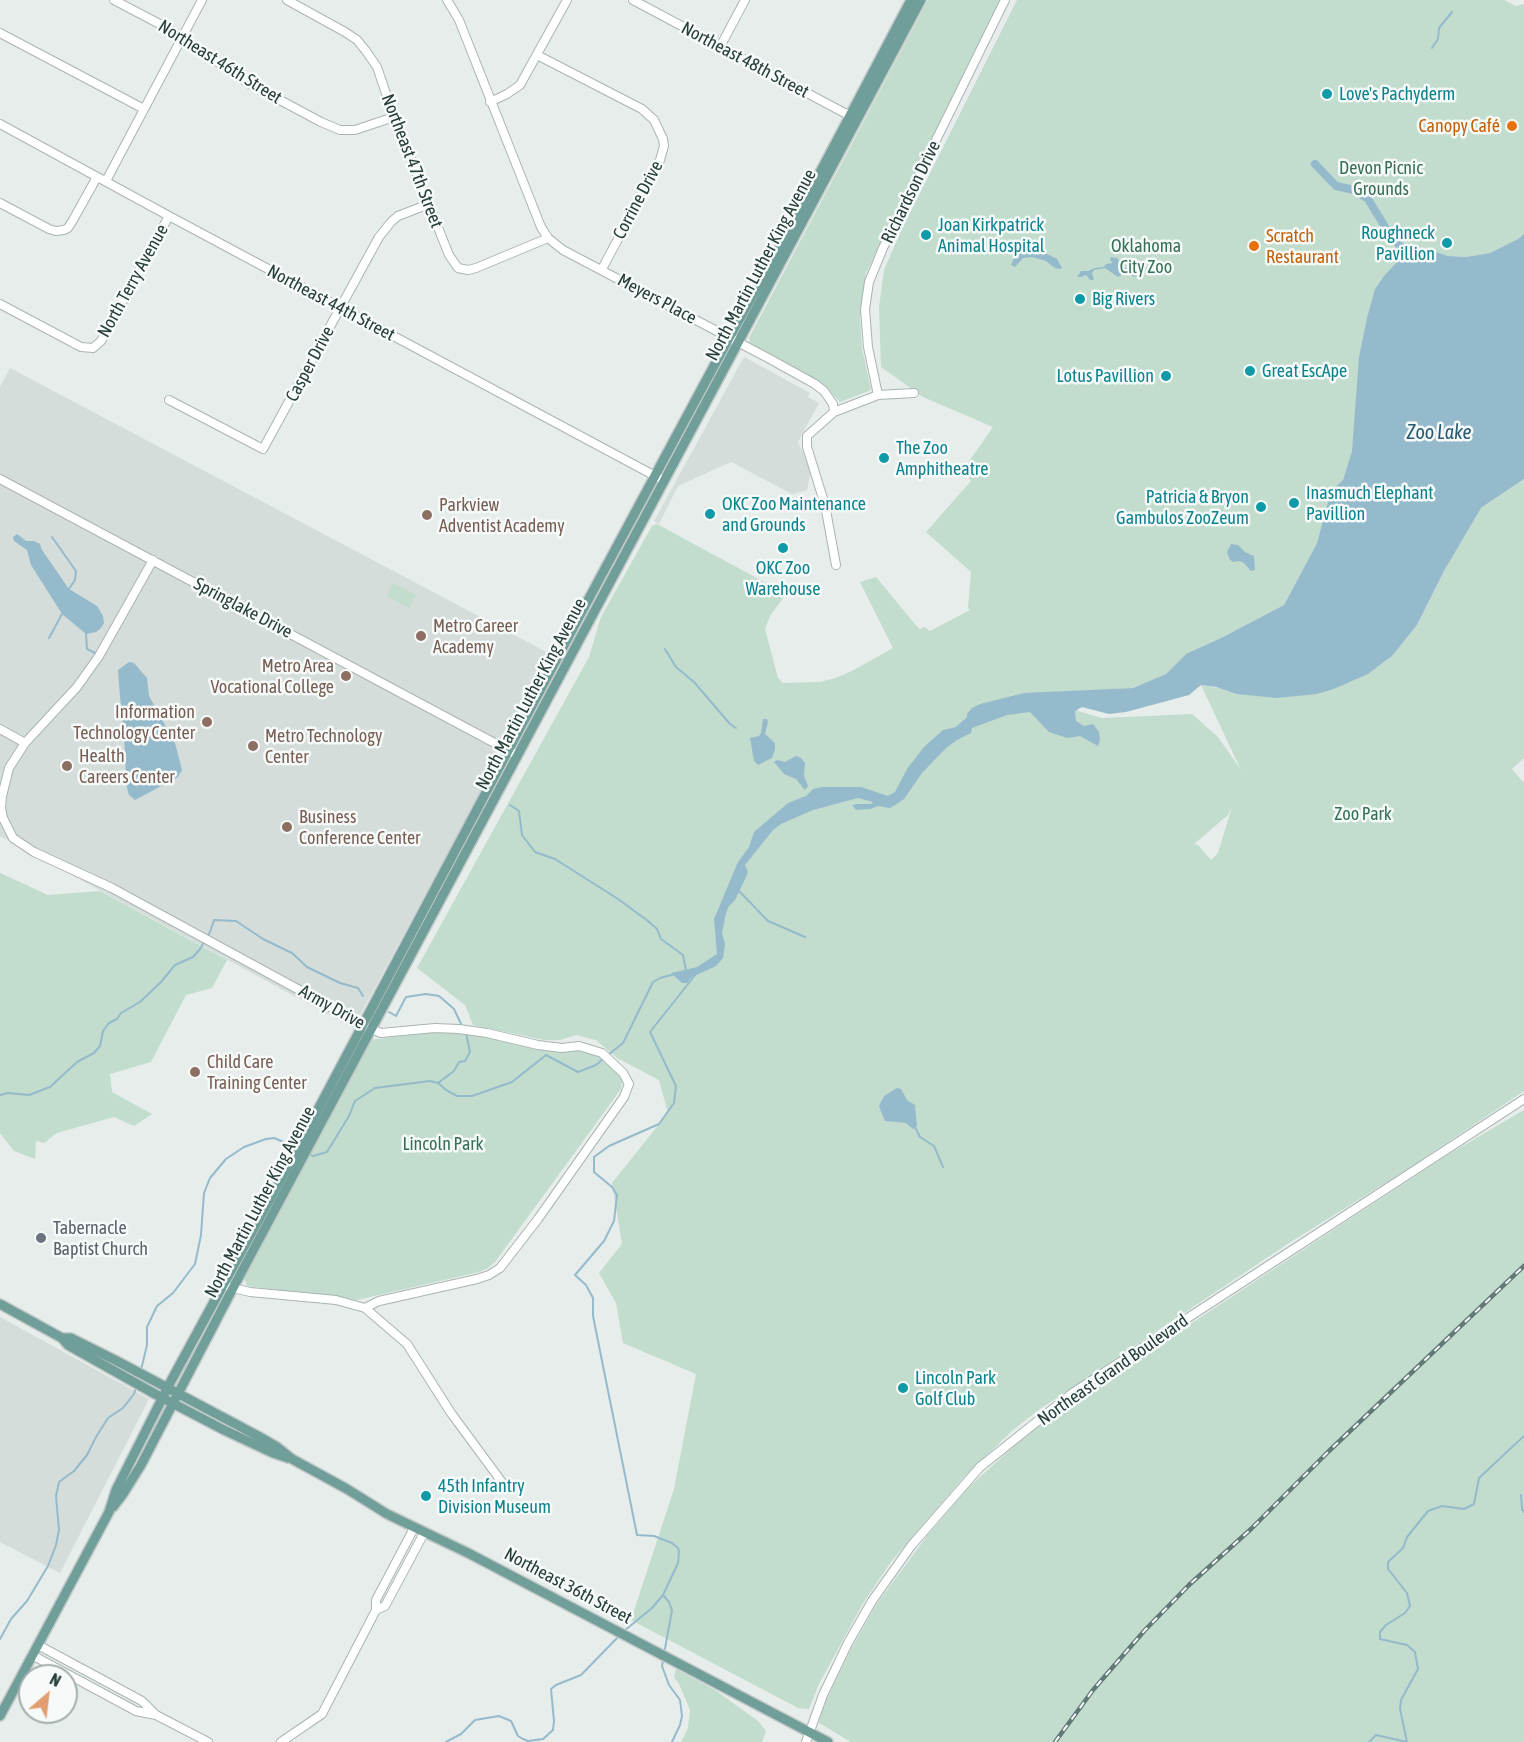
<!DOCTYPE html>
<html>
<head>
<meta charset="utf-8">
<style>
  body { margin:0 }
  #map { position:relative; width:1524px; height:1742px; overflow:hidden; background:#e6edeb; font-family:"Asap Condensed",sans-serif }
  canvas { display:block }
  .north { position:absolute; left:18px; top:1664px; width:60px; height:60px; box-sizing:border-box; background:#f6faf9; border:2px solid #a3afad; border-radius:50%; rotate:28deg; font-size:16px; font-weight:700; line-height:24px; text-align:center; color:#273e3b }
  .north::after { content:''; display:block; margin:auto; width:21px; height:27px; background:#e39e6f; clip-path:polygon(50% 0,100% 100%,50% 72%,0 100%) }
</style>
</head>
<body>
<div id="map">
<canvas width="1524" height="1742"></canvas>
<div class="north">N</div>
</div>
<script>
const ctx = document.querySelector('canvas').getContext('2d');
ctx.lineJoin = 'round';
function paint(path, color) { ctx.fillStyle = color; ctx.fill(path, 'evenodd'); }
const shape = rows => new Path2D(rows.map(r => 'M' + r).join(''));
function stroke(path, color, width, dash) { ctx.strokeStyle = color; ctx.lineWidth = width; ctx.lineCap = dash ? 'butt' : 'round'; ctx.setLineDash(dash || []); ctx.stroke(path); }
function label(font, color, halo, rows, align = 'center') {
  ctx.font = font + ' "Asap Condensed",sans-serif'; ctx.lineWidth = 5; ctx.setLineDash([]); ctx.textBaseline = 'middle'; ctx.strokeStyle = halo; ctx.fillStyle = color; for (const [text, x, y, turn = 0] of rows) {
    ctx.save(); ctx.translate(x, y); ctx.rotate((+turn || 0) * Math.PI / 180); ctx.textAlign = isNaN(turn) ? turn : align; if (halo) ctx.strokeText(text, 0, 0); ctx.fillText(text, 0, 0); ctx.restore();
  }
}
paint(shape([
  [744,357,810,393,808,397,819,403,798,442,811,470,807,490,792,494,731,462,678,486,659,524,654,521],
  [10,368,554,656,353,1028,0,836,0,387],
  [0,1317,149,1399,60,1573,0,1542]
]), '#d4ddda');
paint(shape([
  [928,0,1000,0,866,273,860,319,862,348,871,390,840,402,823,384,750,344,749,338],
  [1017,0,1504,0,1516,6,1524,4,1524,234,1518,239,1490,253,1466,257,1448,256,1431,250,1399,260,1356,411,1352,451,1343,480,1331,491,1317,543,1284,605,1223,637,1186,654,1166,674,1133,688,1071,692,1078,711,1102,718,1192,714,1218,737,1241,770,1201,685,1217,688,1317,694,1334,689,1368,674,1392,656,1417,625,1444,571,1480,509,1524,479,1524,758,1512,769,1523,782,1524,779,1524,1091,1406,1170,1286,1245,1037,1411,1013,1430,964,1477,890,1563,862,1605,819,1684,809,1709,798,1708,631,1620,674,1489,696,1374,623,1343,616,1303,599,1273,622,1244,612,1183,668,1113,659,1080,617,1058,596,1040,576,1035,560,1040,544,1040,473,1025,465,1005,417,968,589,657,601,617,652,526,657,524,786,594,770,616,765,629,778,678,783,683,820,682,836,678,852,671,893,648,860,582,876,577,919,629,925,627,930,631,970,610,968,608,971,572,926,532,971,481,963,470,993,427,923,397,881,367,879,307,884,270,901,231],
  [1232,807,1218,853,1211,860,1198,845,1194,844,1228,815],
  [393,583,416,595,409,608,387,596],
  [0,873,48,895,100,891,227,960,212,988,186,995,151,1062,110,1074,112,1092,152,1114,134,1126,114,1117,57,1133,44,1143,36,1141,35,1159,14,1151,0,1133],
  [446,1030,456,1030,533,1047,578,1047,598,1052,619,1073,622,1081,621,1089,495,1262,488,1268,479,1272,357,1300,247,1286,244,1277,370,1040],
  [1524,1110,1524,1742,851,1742,819,1723,821,1711,851,1649,876,1605,927,1536,970,1486,1022,1439,1046,1419,1131,1363,1449,1154],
  [676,1669,715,1690,758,1721,766,1731,762,1742,681,1742,688,1728,690,1710,679,1684,674,1677]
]), '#c2dccd');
paint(shape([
  [1524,234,1524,479,1481,508,1444,571,1417,625,1392,656,1368,674,1334,689,1317,694,1277,698,1237,694,1216,687,1201,685,1189,695,1126,712,1109,714,1082,707,1075,711,1076,721,1084,726,1093,724,1099,732,1100,740,1098,746,1080,736,1067,738,1049,732,1030,712,1007,715,972,728,971,733,957,740,946,748,922,773,904,799,895,805,890,808,878,806,870,809,856,810,852,805,857,804,871,804,873,802,858,798,813,810,781,824,773,830,745,865,748,872,746,877,735,900,729,906,726,913,722,933,725,944,723,958,716,966,692,977,687,983,682,983,671,973,697,967,717,954,714,919,738,862,749,847,754,832,788,803,806,796,813,789,822,787,861,787,888,796,895,792,907,769,924,747,943,730,956,727,967,717,967,714,972,708,980,704,1024,693,1133,688,1166,674,1186,654,1223,637,1284,605,1317,543,1331,491,1343,480,1352,451,1359,357,1367,318,1375,289,1384,276,1399,260,1431,250,1448,256,1466,257,1490,253,1518,239],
  [1026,251,1043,252,1057,259,1062,268,1060,269,1055,268,1046,261,1032,257,1023,258,1015,267,1011,265,1014,258,1018,254],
  [1111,257,1117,258,1124,267,1138,272,1156,263,1167,267,1165,272,1153,268,1135,277,1125,273,1118,277,1105,268,1094,270,1092,273,1094,280,1090,280,1086,275,1081,277,1077,277,1081,271,1088,271,1095,268,1104,267,1106,264,1113,263,1110,260],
  [17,534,26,541,34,541,40,544,42,550,69,589,97,606,103,616,104,623,101,628,96,632,86,634,62,614,31,565,27,550,14,541,13,537],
  [1231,544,1238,545,1245,552,1254,556,1255,570,1251,571,1244,563,1239,561,1233,562,1230,560,1227,552],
  [129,662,134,663,147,678,149,696,175,743,181,766,182,770,178,777,135,800,129,795,126,784,125,751,119,685,118,670],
  [763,719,767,719,768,722,765,734,775,743,775,749,772,758,758,765,754,761,750,738,759,736,761,733],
  [796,756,801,758,805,763,804,776,808,786,805,790,796,779,784,774,774,762,777,760,785,762],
  [897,1088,901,1089,907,1100,915,1105,917,1126,913,1129,906,1123,885,1121,880,1109,879,1106,884,1096]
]), '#95bacc');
stroke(shape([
  [1432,48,1438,39,1439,28,1452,12],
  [52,537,76,571,75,580,69,589],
  [86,634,87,649,97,654],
  [49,638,62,614],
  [665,649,676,667,694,682,730,724,736,728],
  [510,805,519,811,522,835,535,852,555,859,618,899,648,921,657,929,661,939,683,955,686,971],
  [739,891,768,921,805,937],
  [389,1012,396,1016,406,997,426,994,439,996,454,1009,462,1026],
  [608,1055,623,1043,653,982,660,978,675,974],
  [438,1083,454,1071,459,1062,465,1061,470,1052,466,1033],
  [0,1095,8,1093,29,1095,50,1087,77,1062,94,1053,100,1046,103,1031,109,1023,117,1019,121,1013,140,1002,161,982,175,965,193,957,200,949,210,932,214,920,236,921,263,939,292,953,307,967,340,983,358,988,363,996],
  [915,1127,920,1137,934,1146,943,1167],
  [308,1153,313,1156,327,1152,349,1116,355,1101,375,1088,430,1081,438,1083,446,1090,457,1096,472,1096,512,1082,546,1055,578,1072,596,1065,603,1059],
  [141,1370,147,1345,147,1327,157,1306,173,1293,195,1264,201,1235,204,1193,210,1178,226,1159,244,1147,266,1139,274,1138,295,1147],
  [1521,1495,1522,1509,1524,1512],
  [663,1595,669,1602,672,1610,664,1654],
  [624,1631,652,1608,663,1595,678,1563,679,1552,678,1548,672,1543,654,1536,637,1535,593,1316,593,1298,586,1285,575,1275,604,1241,614,1221,617,1195,612,1187,594,1172,594,1157,609,1146,659,1124,674,1103,676,1086,650,1032,696,974],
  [0,1639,11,1619,27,1601,48,1566,56,1545,59,1530,56,1496,59,1482,74,1471,87,1455,96,1437,108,1418,123,1408,134,1394,136,1387],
  [663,1660,662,1666,669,1685,680,1700,682,1716,680,1725,672,1742],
  [446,1742,461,1734,475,1720,499,1716,511,1721,518,1736,523,1739,528,1741,543,1739,553,1730,554,1721,551,1689,556,1685,581,1675,620,1635],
  [1369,1742,1376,1735,1407,1742,1400,1709,1401,1700,1418,1669,1415,1652,1407,1645,1380,1639,1380,1632,1386,1625,1405,1613,1410,1606,1407,1593,1388,1569,1388,1562,1403,1548,1407,1537,1428,1511,1442,1506,1464,1509,1474,1504,1479,1478,1524,1436]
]), '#95bacc', 2);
stroke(shape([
  [1315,164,1336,186,1354,190,1368,199,1390,235,1403,249,1405,254,1405,258]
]), '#95bacc', 8);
const minor = shape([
  [114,0,171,30,248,83,321,122,340,130,355,130,394,117],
  [287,0,345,32,357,40,366,51,377,67,394,117,449,255,458,268,468,270,476,268,548,238],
  [447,0,459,20,541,227,548,238,563,250,768,358,815,384,824,391,833,404,834,412,807,436,807,447,825,505,836,565],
  [633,0,854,118],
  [0,33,144,109],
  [720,47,745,0],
  [537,55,642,109,654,120,663,139,664,146,660,160,602,269],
  [490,102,507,94,520,85,567,0],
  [0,124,169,216,659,478],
  [106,181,202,0],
  [0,203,49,229,56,231,64,230,68,228,73,220,97,177],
  [0,304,81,347,93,348,101,341,169,216],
  [878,395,868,347,865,309,869,282,883,248,1005,0],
  [169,400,263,449,379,237,391,222,398,216,429,204],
  [834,412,878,395,914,393],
  [0,479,517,755],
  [153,560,99,656,77,687,25,743,9,768,2,796,1,808,3,818,13,838,34,852,112,888,371,1029,381,1033,435,1028,459,1029,487,1033,538,1045,562,1048,579,1046,602,1053,623,1073,629,1084,624,1097,538,1219,500,1268,489,1275,477,1279,379,1301,365,1308],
  [0,729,25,743],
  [229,1287,250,1292,336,1300,365,1308,407,1344,451,1413,504,1485],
  [376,1610,385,1606,424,1533],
  [38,1645,142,1701,155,1714],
  [32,1655,136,1711,156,1715,208,1742],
  [281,1742,322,1714,376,1610,376,1600,414,1528],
  [806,1742,823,1695,848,1643,872,1601,911,1546,980,1467,1074,1392,1524,1099]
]);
const major = shape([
  [0,1304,62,1338,68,1345,155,1394,224,1430,273,1453,288,1458],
  [62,1338,71,1338,115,1360,258,1436,277,1447,292,1459,347,1489,387,1514,470,1554,828,1742],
  [113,1507,123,1494,141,1465,233,1288,921,0],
  [0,1716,109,1512,116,1490,171,1381,296,1151,579,617,729,338,804,203,911,0]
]);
stroke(minor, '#a9b5b3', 10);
stroke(major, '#c3c9c8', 12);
stroke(minor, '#fff', 8);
stroke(major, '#709e99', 9);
const rail = shape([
  [1055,1742,1093,1690,1145,1630,1189,1585,1251,1529,1329,1451,1524,1266]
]);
stroke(rail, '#627976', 4.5);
stroke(rail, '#f6faf9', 2, [7]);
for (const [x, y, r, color] of [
  [1327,94,6,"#0f9aa8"],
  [1512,126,6,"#e8710a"],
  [926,235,6,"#0f9aa8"],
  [1447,243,6,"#0f9aa8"],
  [1254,246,6,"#e8710a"],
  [1080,299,6,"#0f9aa8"],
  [1250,371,6,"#0f9aa8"],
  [1166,376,6,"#0f9aa8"],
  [884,458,6,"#0f9aa8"],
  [1294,503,6,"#0f9aa8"],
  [1261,507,6,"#0f9aa8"],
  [710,514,6,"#0f9aa8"],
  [427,515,6,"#8d6e63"],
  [783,548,6,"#0f9aa8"],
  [421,636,6,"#8d6e63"],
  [346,676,6,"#8d6e63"],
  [207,722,6,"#8d6e63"],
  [253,746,6,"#8d6e63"],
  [67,766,6,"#8d6e63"],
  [287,827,6,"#8d6e63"],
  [195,1072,6,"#8d6e63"],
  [41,1238,6,"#6b7280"],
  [903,1388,6,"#0f9aa8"],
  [426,1496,6,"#0f9aa8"]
]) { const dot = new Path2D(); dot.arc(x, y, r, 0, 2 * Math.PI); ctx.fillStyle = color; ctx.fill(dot); stroke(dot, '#f6faf9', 2); }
label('18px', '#273e3b', '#f6faf9', [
  ["Northeast 48th Street",745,60,28],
  ["Northeast 46th Street",220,62,32],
  ["Northeast 47th Street",412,161,69],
  ["Richardson Drive",911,192,-64],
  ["Corrine Drive",638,200,-62],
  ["North Martin Luther King Avenue",761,265,-62],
  ["North Terry Avenue",133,281,-61],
  ["Meyers Place",657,299,28],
  ["Northeast 44th Street",331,303,28],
  ["Casper Drive",310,364,-62],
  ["Springlake Drive",243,608,28],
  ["North Martin Luther King Avenue",531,694,-62],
  ["Army Drive",332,1007,29],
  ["North Martin Luther King Avenue",260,1202,-62],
  ["Northeast Grand Boulevard",1113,1370,-35],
  ["Northeast 36th Street",568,1586,28]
]);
label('18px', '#0d838f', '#f6faf9', [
  ["Love's Pachyderm",1339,94],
  ["Joan Kirkpatrick",938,225],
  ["Animal Hospital",938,246],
  ["Roughneck",1435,233,"right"],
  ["Pavillion",1435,254,"right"],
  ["Big Rivers",1092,299],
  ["Great EscApe",1262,371],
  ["Lotus Pavillion",1154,376,"right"],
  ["The Zoo",896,448],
  ["Amphitheatre",896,469],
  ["Inasmuch Elephant",1306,493],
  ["Pavillion",1306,514],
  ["Patricia & Bryon",1249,497,"right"],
  ["Gambulos ZooZeum",1249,518,"right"],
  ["OKC Zoo Maintenance",722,504],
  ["and Grounds",722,525],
  ["OKC Zoo",783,568,"center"],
  ["Warehouse",783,589,"center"],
  ["Lincoln Park",915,1378],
  ["Golf Club",915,1399],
  ["45th Infantry",438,1486],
  ["Division Museum",438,1507]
], 'left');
label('18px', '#c56008', '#f6faf9', [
  ["Canopy Café",1500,126],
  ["Scratch",1266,236,"left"],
  ["Restaurant",1266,257,"left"]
], 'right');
label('18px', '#357055', '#f6faf9', [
  ["Devon Picnic",1381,168],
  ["Grounds",1381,189],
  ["Oklahoma",1146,246],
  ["City Zoo",1146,267],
  ["Zoo Park",1363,814],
  ["Lincoln Park",443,1144]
]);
label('18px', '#785e54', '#f6faf9', [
  ["Parkview",439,505],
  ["Adventist Academy",439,526],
  ["Metro Career",433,626],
  ["Academy",433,647],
  ["Metro Area",334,666,"right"],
  ["Vocational College",334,687,"right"],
  ["Information",195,712,"right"],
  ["Technology Center",195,733,"right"],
  ["Metro Technology",265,736],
  ["Center",265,757],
  ["Health",79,756],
  ["Careers Center",79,777],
  ["Business",299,817],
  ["Conference Center",299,838],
  ["Child Care",207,1062],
  ["Training Center",207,1083]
], 'left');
label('18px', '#5b616d', '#f6faf9', [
  ["Tabernacle",53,1228],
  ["Baptist Church",53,1249]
], 'left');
label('italic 20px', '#275a73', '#f6faf9', [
  ["Zoo Lake",1439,433]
]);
</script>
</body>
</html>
